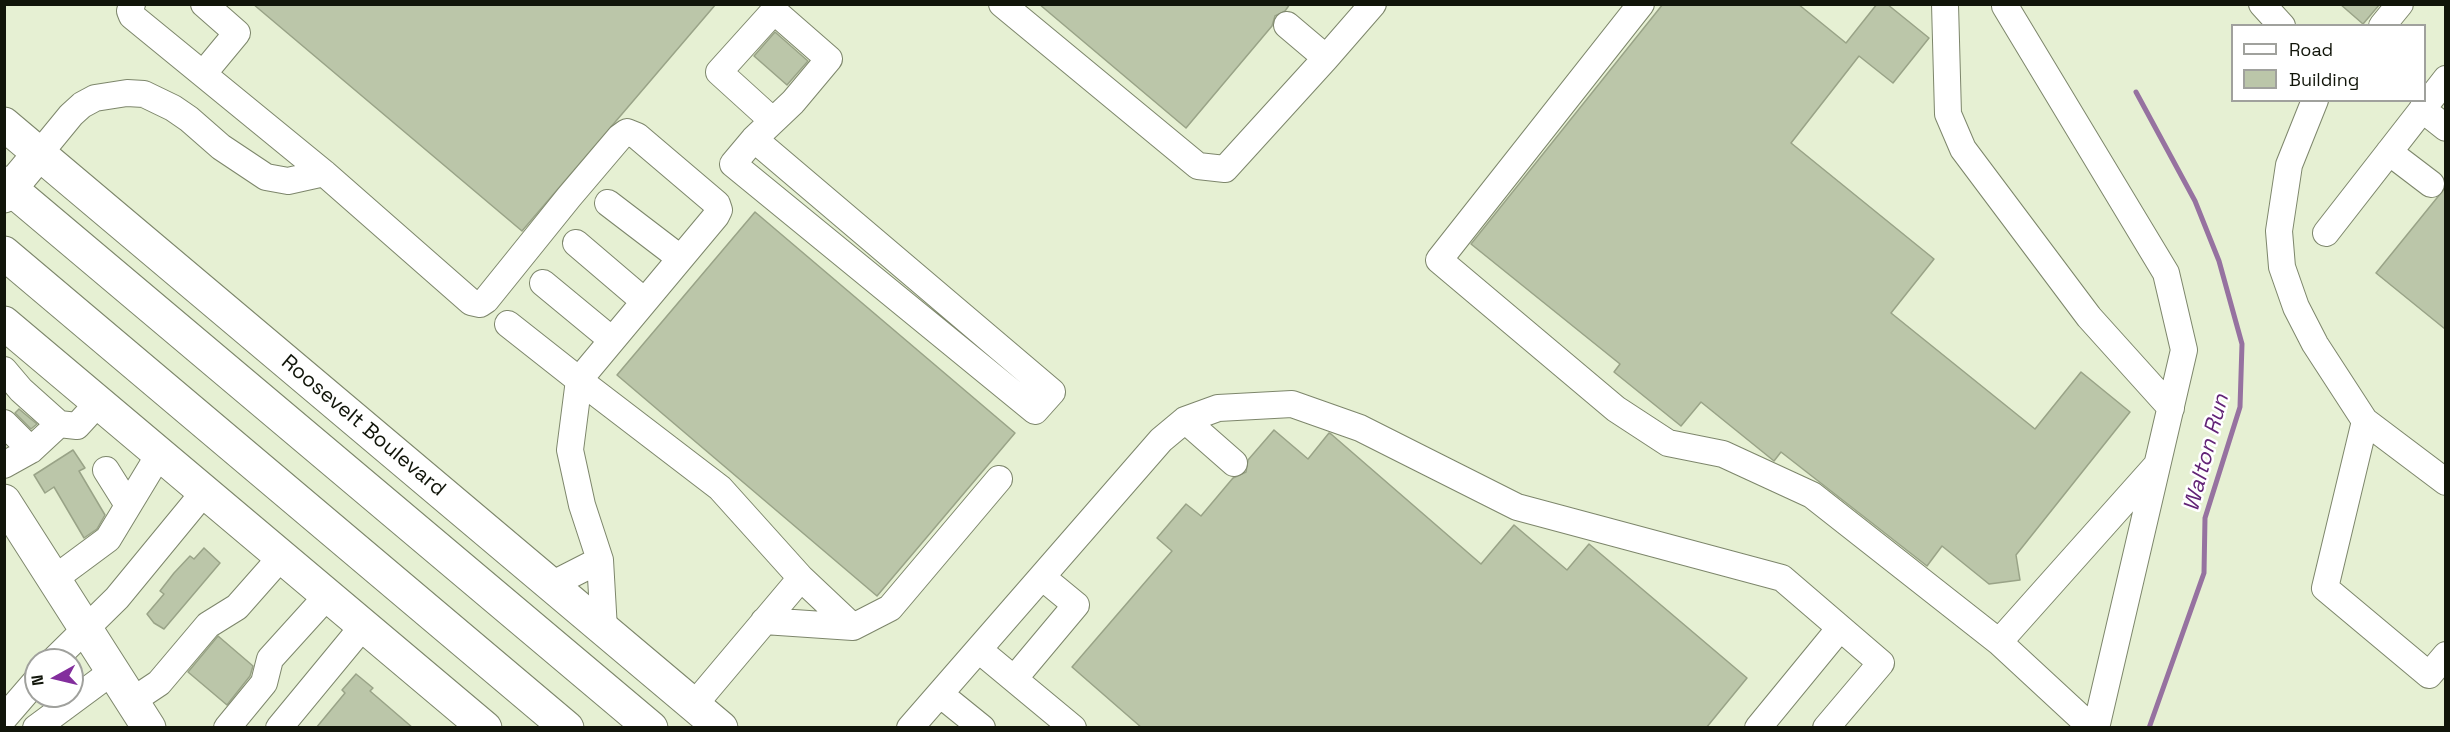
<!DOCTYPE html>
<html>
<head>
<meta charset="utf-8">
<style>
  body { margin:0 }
  #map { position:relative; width:2450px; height:732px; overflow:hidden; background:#e6f0d3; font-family:"Space Grotesk",sans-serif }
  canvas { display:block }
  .frame { position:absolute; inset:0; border:6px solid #11150a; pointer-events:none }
  .legend { position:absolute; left:2231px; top:24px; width:195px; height:78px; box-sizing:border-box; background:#fff; border:2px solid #a0a19d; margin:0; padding:8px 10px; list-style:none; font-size:18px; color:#11150a }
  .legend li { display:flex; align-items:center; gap:12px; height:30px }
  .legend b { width:30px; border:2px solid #a0a19d }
  .north { position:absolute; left:24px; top:648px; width:60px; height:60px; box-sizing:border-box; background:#fff; border:2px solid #a0a19d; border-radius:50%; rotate:262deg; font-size:16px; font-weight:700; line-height:24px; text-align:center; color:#11150a }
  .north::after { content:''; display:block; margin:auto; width:21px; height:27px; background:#832e9d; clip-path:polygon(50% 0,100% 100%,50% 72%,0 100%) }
</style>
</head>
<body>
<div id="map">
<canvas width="2450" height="732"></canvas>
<div class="frame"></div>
<ul class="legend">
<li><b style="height:8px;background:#fff"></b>Road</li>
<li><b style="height:16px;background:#bbc6a9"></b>Building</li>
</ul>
<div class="north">N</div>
</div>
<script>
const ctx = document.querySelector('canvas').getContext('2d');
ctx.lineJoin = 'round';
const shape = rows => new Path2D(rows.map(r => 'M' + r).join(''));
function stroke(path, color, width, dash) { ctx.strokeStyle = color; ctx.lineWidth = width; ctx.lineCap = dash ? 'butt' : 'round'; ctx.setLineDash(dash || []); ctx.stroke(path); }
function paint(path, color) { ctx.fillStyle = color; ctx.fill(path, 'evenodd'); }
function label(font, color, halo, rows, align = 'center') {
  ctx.font = font + ' "Space Grotesk",sans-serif'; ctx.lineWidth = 5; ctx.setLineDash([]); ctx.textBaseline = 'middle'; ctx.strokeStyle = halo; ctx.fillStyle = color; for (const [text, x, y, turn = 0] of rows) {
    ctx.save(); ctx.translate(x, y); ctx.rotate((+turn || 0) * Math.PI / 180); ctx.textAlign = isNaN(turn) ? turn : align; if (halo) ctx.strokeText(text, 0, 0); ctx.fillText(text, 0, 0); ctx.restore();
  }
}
stroke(shape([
  [2136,92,2195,201,2219,261,2242,344,2240,407,2205,518,2204,573,2149,728]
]), '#9672a0', 5);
const building = shape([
  [253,4,716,4,522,231,253,4],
  [1039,4,1290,4,1285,11,1275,16,1272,26,1186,128,1039,4],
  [1663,4,1798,4,1846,43,1877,4,1887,4,1929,38,1893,83,1859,56,1791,143,1934,259,1891,313,2035,429,2081,372,2130,412,2016,555,2020,580,1989,584,1942,546,1927,566,1781,452,1774,461,1701,402,1681,426,1614,372,1620,364,1471,244,1663,4],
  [2340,4,2380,4,2363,24,2340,4],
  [775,32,808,61,787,85,754,56,775,32],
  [2445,188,2445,187,2445,329,2376,273,2445,188],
  [755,212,1015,433,877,596,617,375,755,212],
  [19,409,37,424,31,429,15,413,19,409],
  [1274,430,1308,459,1329,433,1331,434,1481,564,1514,525,1567,570,1589,544,1747,678,1706,728,1142,728,1072,667,1172,551,1157,538,1186,504,1201,516,1233,478,1246,472,1248,460,1274,430],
  [73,450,85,468,79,471,105,515,97,529,84,538,54,487,45,493,34,475,73,450],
  [204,548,220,563,164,629,154,623,147,614,164,594,160,591,174,573,190,556,194,559,204,548],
  [218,636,253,666,250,676,227,705,188,672,218,636],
  [356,674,373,688,370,691,413,728,316,728,345,693,342,690,356,674]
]);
paint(building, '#bbc6a9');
stroke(building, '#99a387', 1.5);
const minor = shape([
  [132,4,130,11,132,16,324,173,471,302,480,304,486,300,569,197,620,137,627,132,637,136,717,204,719,210,716,216,579,380,508,324],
  [1002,4,1198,166,1225,169,1326,58],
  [1641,4,1439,260,1616,409,1668,443,1723,454,1812,495,1999,642],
  [1945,4,1948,114,1963,149,2089,317,2171,408],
  [2262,4,2282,26],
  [2005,6,2166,273,2184,350,2096,728],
  [1287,25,1326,58,1373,4],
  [2382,26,2400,4],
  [203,74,237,33,204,4],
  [2315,100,2289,165,2279,231,2282,267,2296,307,2315,344,2365,421],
  [2422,109,2446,128],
  [754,139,1052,392,1035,411,733,164,754,139,793,102,829,59,774,11,719,72,773,121],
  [2389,152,2431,184],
  [39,154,71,115,82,105,95,98,127,93,144,94,173,108,189,119,221,147,266,177,288,181,324,173],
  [608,203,680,258],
  [2326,233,2446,79],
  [576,243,644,301],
  [543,283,612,340],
  [4,370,21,390,59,424],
  [1185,420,1234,463],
  [4,423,31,450],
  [4,465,31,450,59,424,77,426,99,402],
  [106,470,128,505],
  [2446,482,2365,421,2325,588,2429,675,2446,655],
  [801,578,853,627,890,608,999,479],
  [54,579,108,539,160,453],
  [551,585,600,560],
  [764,621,853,627],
  [604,629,600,560,582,505,570,450,579,380,720,488,801,578,694,705],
  [979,650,1073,728],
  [54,660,117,598,205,491],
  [1014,679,1076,605,1042,577],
  [940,694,982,728],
  [132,701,159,683,208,625,237,607,282,556],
  [4,718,36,681],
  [36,728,113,671],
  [227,728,264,683,270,659,328,595],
  [279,728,364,625],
  [910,728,1161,440,1185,420,1218,408,1292,404,1360,428,1517,507,1782,578,1881,663,1826,728],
  [1758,728,1840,628],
  [2092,728,1999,642,2156,466]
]);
const major = shape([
  [4,196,39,154],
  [4,501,149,728]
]);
const highway = shape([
  [4,124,721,728],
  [4,183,651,728],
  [4,253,567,728],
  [4,323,485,728]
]);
stroke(minor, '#7d866b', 28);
stroke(major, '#7d866b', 35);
stroke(highway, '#7d866b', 35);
stroke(minor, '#fff', 26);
stroke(major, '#fff', 33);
stroke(highway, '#fff', 33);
label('21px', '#11150a', '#fff', [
  ["Roosevelt Boulevard",363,426,40]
]);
label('italic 22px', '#622376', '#fff', [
  ["Walton Run",2207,453,-75]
]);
</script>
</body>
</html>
